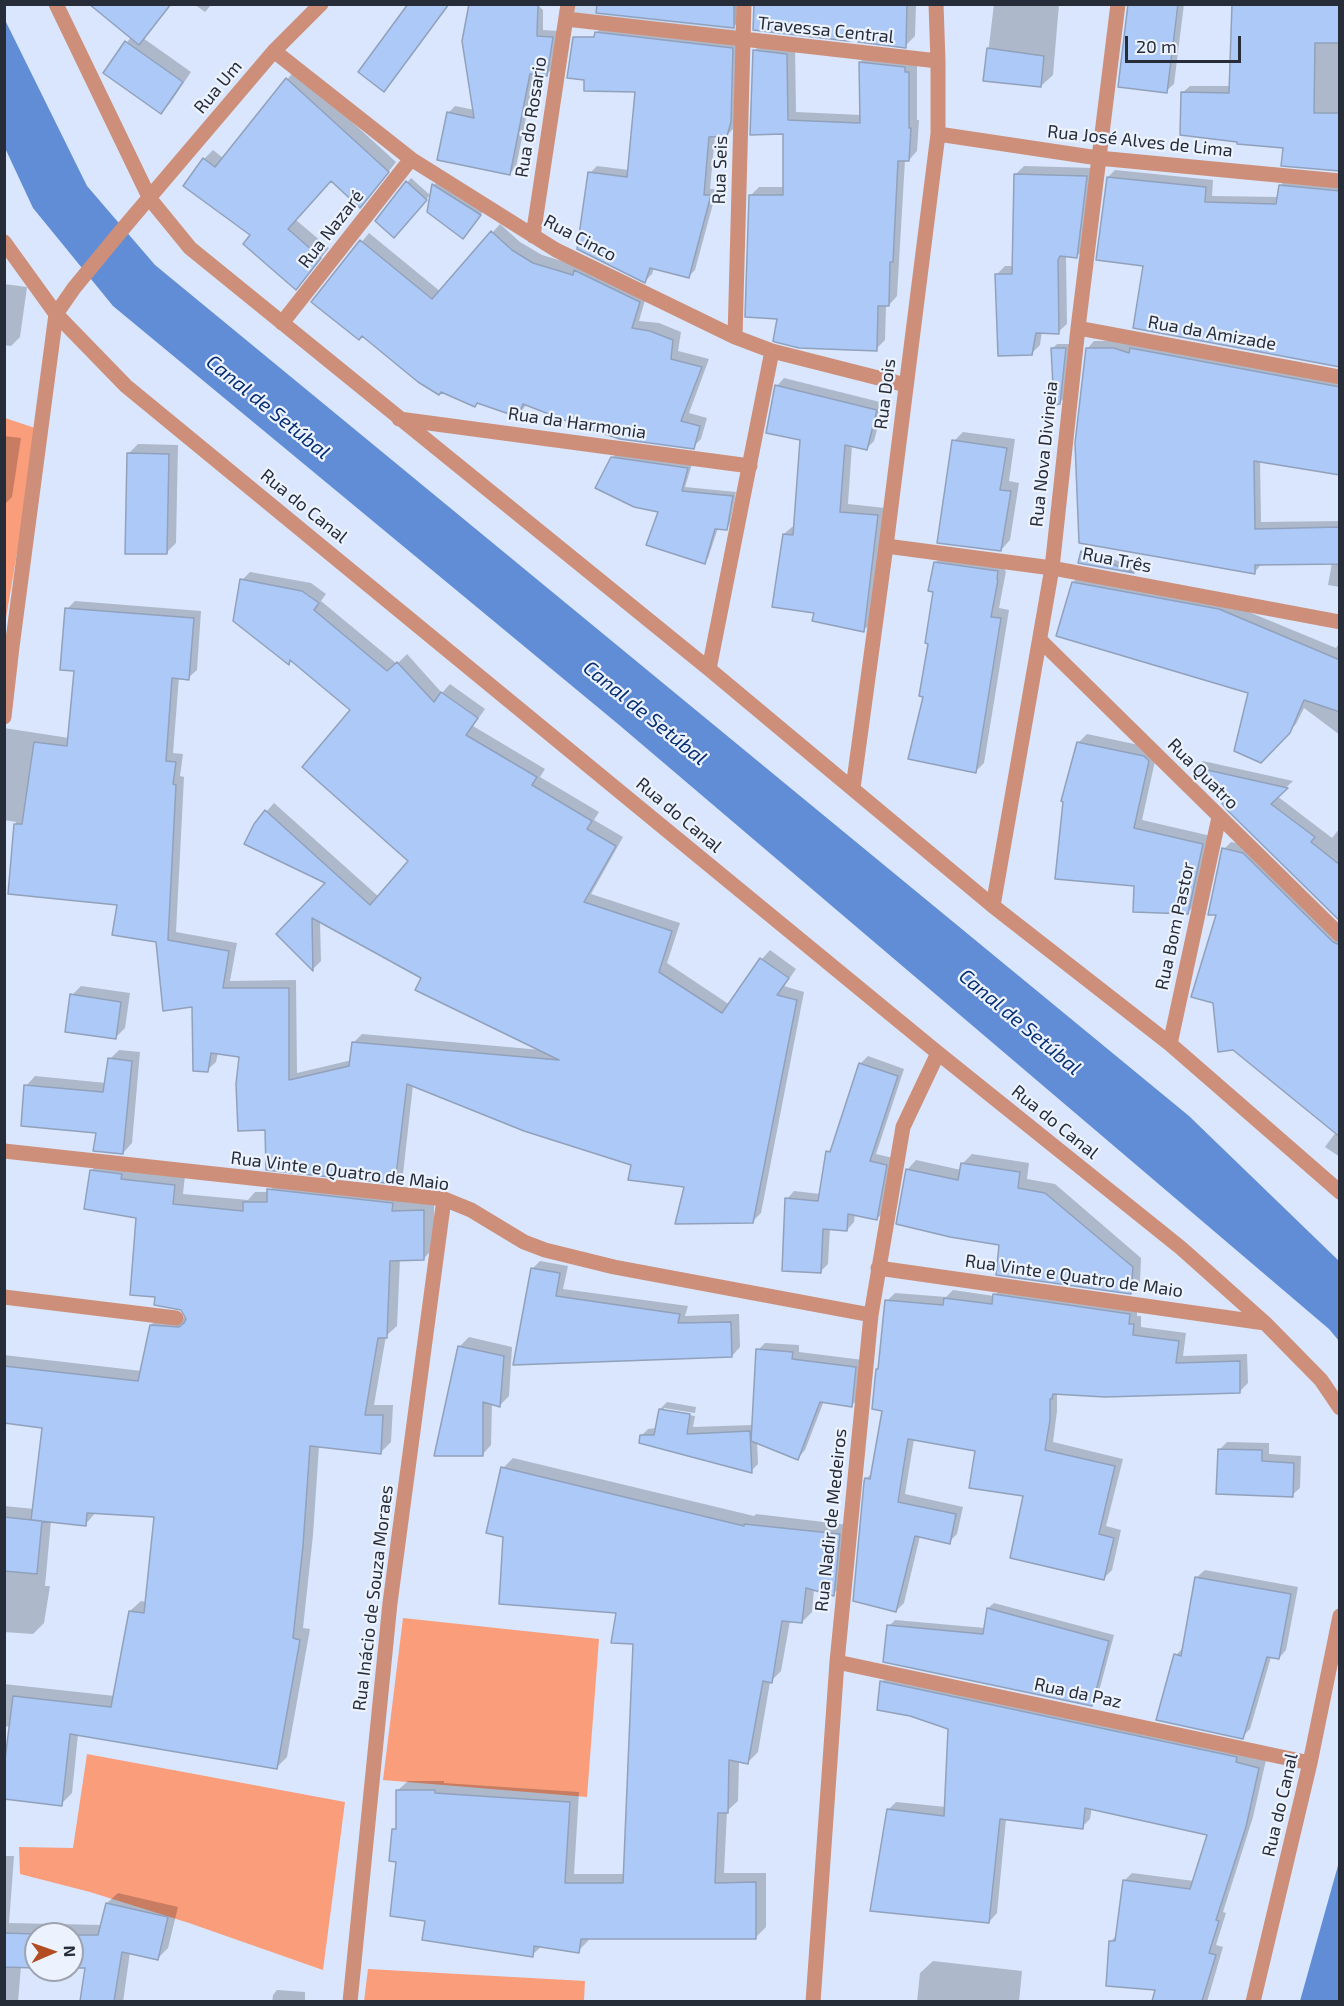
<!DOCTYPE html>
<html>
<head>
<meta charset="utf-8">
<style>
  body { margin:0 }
  #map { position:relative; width:1344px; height:2006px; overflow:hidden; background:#d9e6fd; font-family:"Exo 2",sans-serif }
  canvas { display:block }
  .frame { position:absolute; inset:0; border:6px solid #272d38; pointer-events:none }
  .north { position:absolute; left:24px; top:1922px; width:60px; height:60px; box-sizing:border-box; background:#ecf3ff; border:2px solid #9da4af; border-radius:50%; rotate:88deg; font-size:16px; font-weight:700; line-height:24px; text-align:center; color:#272d38 }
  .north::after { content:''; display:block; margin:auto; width:21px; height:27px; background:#b24c22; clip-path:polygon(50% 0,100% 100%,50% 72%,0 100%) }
  .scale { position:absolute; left:1125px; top:36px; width:116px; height:27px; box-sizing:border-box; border:3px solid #272d38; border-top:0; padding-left:8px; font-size:18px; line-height:21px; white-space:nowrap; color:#272d38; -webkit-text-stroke:4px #ecf3ff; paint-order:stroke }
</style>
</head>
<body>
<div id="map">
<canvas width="1344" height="2006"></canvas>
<div class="frame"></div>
<div class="north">N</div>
<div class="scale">20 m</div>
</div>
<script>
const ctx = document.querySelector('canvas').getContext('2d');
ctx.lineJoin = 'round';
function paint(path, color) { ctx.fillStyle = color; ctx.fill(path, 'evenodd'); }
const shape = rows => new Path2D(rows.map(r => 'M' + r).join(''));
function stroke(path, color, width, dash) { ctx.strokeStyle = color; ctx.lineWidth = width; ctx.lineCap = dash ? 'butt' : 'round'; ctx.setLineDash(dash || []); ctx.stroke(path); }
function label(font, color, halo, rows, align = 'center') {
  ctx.font = font + ' "Exo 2",sans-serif'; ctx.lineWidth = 4.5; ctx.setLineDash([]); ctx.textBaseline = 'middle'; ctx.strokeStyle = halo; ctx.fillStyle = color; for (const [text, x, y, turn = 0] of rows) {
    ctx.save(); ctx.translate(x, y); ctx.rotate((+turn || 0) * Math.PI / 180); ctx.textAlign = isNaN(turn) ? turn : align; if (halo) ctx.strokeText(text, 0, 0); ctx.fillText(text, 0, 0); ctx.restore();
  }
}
paint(shape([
  [575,5,736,5,736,35,574,16]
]), '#c7d8f3');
paint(shape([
  [5,418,38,429,6,618,5,618],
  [403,1618,599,1639,587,1797,383,1780],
  [87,1754,345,1802,323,1970,189,1923,90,1892,20,1874,19,1847,73,1848],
  [368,1969,585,1981,584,2001,364,2001]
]), '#fa9d7b');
paint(shape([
  [5,20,87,186,155,265,1189,1116,1339,1261,1339,1341,1329,1329,618,724,113,306,33,208,5,148],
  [1339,1862,1339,2001,1300,2001]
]), '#618dd7');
paint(shape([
  [91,4,171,4,143,38,191,72,170,103,161,112,105,72,131,37],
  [194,4,212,4,205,12],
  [411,4,449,4,384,90],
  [537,4,543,10,543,30,559,31,553,68,547,74,535,73,516,167,509,174,448,113,455,106,475,110],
  [599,4,744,4,743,17,733,27],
  [755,4,916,4,915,36,905,46],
  [994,4,1059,4,1053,75,1041,86,985,79],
  [1129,4,1184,4,1174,84,1166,91],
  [1340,4,1340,170,1285,147,1182,93,1190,86,1231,86],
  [603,26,739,41,734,128,727,135,715,135,710,189,717,189,695,270,688,277,654,268,652,274,645,281,590,173,597,166,629,170,636,90,596,33],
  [763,42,795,46,796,112,861,115,860,62,869,54,917,64,917,120,919,120,917,151,909,160,905,160,897,296,889,305,886,305,885,340,876,349,779,317,750,196,759,187,784,187,785,132,754,51],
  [295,70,396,162,369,197,331,179,296,220,329,248,304,279,252,235,204,159,213,150,223,158],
  [1024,166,1095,168,1085,248,1076,257,1066,256,1067,324,1058,332,1042,331,1040,345,1032,353,996,275,1005,266,1013,266,1016,174],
  [1115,170,1213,180,1212,196,1279,197,1280,186,1287,178,1340,183,1340,365,1145,264,1108,177],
  [411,178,430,195,398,232,377,220],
  [438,181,484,210,467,233,428,211,434,185],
  [500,224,520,242,542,255,579,266,647,293,639,321,659,323,681,332,678,351,709,359,689,413,707,418,701,439,693,447,527,404,518,415,478,402,475,405,313,302,369,233,441,292],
  [4,284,27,287,20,337,11,346,4,345],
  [1094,341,1121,341,1340,379,1340,473,1260,460,1261,522,1340,521,1340,587,1328,585,1332,563,1262,563,1255,572,1087,349],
  [1057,344,1070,344,1064,398,1059,403,1052,349],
  [784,378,884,403,874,441,867,448,852,445,848,504,885,508,872,622,864,630,816,612,784,534,792,527,795,527,801,439,777,386],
  [963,432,1015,439,1009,481,1019,483,1010,540,1001,550,954,441],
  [4,436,21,438,12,497,4,505],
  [138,444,178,445,176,543,167,552,128,454],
  [616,454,692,464,685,487,736,492,730,524,726,529,718,528,708,558,704,562,612,458],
  [1087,548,1137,569,1134,572,1079,562,1082,552],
  [944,554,1006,562,1005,571,1006,571,999,608,1009,610,984,763,976,771,924,695,935,591,935,563],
  [250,572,311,583,326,594,321,601,397,664,407,654,442,693,450,684,485,709,473,726,545,769,540,777,599,812,594,820,623,837,591,894,680,923,667,963,730,1005,762,959,770,950,796,969,784,986,804,992,761,1213,753,1221,686,1186,632,1164,413,1085,403,1174,395,1182,266,1129,241,1055,218,1052,216,1062,207,1070,193,1006,157,941,118,904,9,893,16,822,4,820,4,728,69,738,76,670,67,609,75,601,201,611,197,670,188,678,179,677,173,753,183,754,180,776,184,777,176,932,237,943,230,981,296,980,297,1073,352,1060,353,1043,362,1034,541,1050,423,977,320,921,321,961,313,969,278,934,327,883,266,812,274,803,379,897,410,860,352,710,292,660,289,663,242,580],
  [1081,575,1227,603,1336,648,1340,642,1340,735,1304,708,1296,724,1261,762,1250,692,1073,582],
  [1087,734,1153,748,1157,752,1142,820,1211,836,1196,904,1187,913,1062,800,1079,742],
  [1203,761,1293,781,1277,796,1332,838,1340,828,1340,919,1229,810,1196,767],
  [1231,842,1250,846,1340,934,1340,1157,1325,1147,1336,1132,1218,914,1224,849],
  [81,986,130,993,125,1028,115,1038,72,995],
  [119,1050,140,1052,132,1143,123,1153,98,1132,26,1086,35,1076,106,1083,110,1059],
  [868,1056,904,1069,876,1154,893,1158,884,1211,877,1219,855,1214,854,1222,847,1230,830,1228,828,1264,821,1271,787,1199,794,1191,820,1194,828,1152,833,1147,860,1064],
  [972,1154,1029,1163,1027,1179,1055,1184,1141,1258,1140,1283,1131,1293,1001,1243,907,1170,916,1160,961,1170,962,1164],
  [102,1160,185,1175,183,1194,248,1200,255,1192,268,1192,279,1180,434,1200,434,1248,423,1259,400,1259,397,1326,386,1336,374,1405,393,1405,391,1442,381,1452,319,1446,313,1535,303,1628,310,1629,287,1757,276,1768,78,1734,72,1793,61,1804,11,1727,4,1726,4,1684,115,1696,130,1611,141,1601,146,1602,156,1515,96,1512,85,1525,51,1521,45,1586,50,1586,44,1623,33,1634,4,1632,4,1506,34,1509,44,1426,4,1422,4,1355,142,1371,151,1325,162,1315,187,1318,186,1313,157,1296,137,1217,91,1171],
  [540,1261,568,1266,563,1289,688,1306,685,1316,739,1314,740,1347,732,1356,515,1363,532,1269],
  [1003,1287,1137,1306,1137,1316,1141,1316,1141,1327,1186,1333,1183,1356,1247,1354,1248,1383,1240,1391,1057,1392,1057,1411,1053,1442,1123,1459,1106,1526,1121,1530,1112,1570,1104,1578,1024,1495,976,1450,914,1439,905,1494,963,1507,957,1534,949,1542,920,1536,904,1603,896,1611,867,1478,873,1472,884,1410,877,1370,880,1366,887,1301,895,1293,946,1297,953,1290,994,1296],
  [469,1337,512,1347,509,1396,500,1405,492,1403,491,1445,482,1455,459,1347],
  [765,1343,799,1345,799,1352,863,1360,859,1398,852,1405,824,1401,805,1450,798,1458,757,1442,758,1464,751,1471,641,1436,648,1429,657,1428,660,1409,667,1402,696,1407,695,1413,664,1408,664,1411,695,1416,693,1427,753,1425,758,1350],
  [1227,1442,1269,1443,1269,1454,1301,1456,1300,1488,1292,1495,1220,1449],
  [513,1458,754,1516,756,1514,849,1525,843,1584,833,1594,814,1589,812,1612,802,1622,790,1621,781,1671,770,1682,758,1752,748,1762,739,1761,738,1801,727,1811,724,1873,766,1873,766,1927,756,1937,589,1938,588,1941,578,1951,542,1946,532,1955,427,1919,397,1860,394,1830,397,1826,397,1791,408,1781,444,1781,444,1783,579,1792,574,1874,625,1874,634,1642,618,1611,505,1536,503,1468],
  [1205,1570,1298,1587,1286,1650,1279,1658,1271,1657,1250,1729,1242,1737,1176,1655,1184,1647,1197,1577],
  [994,1603,1114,1635,1097,1699,1092,1705,889,1626,895,1620,985,1628,988,1608],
  [890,1674,1266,1760,1253,1817,1223,1912,1226,1913,1216,1945,1223,1947,1207,2002,1153,2002,1157,1988,1111,1941,1118,1934,1124,1881,1132,1873,1194,1881,1209,1834,1092,1807,1090,1819,1082,1827,1006,1819,997,1913,989,1922,888,1810,896,1802,946,1807,950,1727,882,1682],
  [4,1856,14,1856,9,1923,102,1925,107,1903,118,1893,178,1907,168,1948,157,1959,130,1952,123,2002,82,2002,87,1967,72,1967,72,1934,36,1934,36,1966,21,1966,18,2002,4,2002],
  [933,1961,1022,1971,1019,2002,917,2002,920,1973],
  [277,1990,305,1992,305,2002,272,2002,273,1995]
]), '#0003');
const building = shape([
  [89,4,171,4,139,45,89,4],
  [408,4,449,4,384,92,358,72,408,4],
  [469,4,538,4,537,36,553,37,547,76,530,74,510,175,437,160,447,112,474,118,462,41,469,4],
  [597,4,734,4,734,28,596,13,597,4],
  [754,4,907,4,906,48,858,42,858,39,848,41,753,30,754,4],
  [1128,4,1178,4,1167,93,1118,87,1128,4],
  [1232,4,1340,4,1340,43,1315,43,1314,113,1340,113,1340,171,1281,166,1283,148,1237,144,1237,142,1180,135,1181,92,1229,93,1232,4],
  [595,32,733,48,731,122,727,136,709,137,704,195,711,195,689,278,650,268,645,283,577,249,588,172,627,177,635,92,584,91,584,80,567,78,573,37,594,37,595,32],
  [125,41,183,82,161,114,103,73,125,41],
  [987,48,1044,56,1041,87,983,81,987,48],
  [753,50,787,54,788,120,860,123,859,62,905,67,905,72,909,72,909,128,911,128,909,161,898,161,893,262,890,262,889,306,878,306,877,351,799,348,775,342,773,341,777,319,745,317,749,195,783,195,783,134,750,135,753,50],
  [286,78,389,172,360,208,331,181,288,229,321,258,296,290,243,244,250,235,183,186,203,158,215,167,286,78],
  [1014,174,1087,176,1077,258,1060,256,1058,260,1059,334,1036,333,1032,355,998,356,995,274,1012,274,1014,174],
  [1107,177,1206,187,1205,202,1276,204,1279,185,1340,191,1340,367,1133,328,1143,266,1096,260,1107,177],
  [406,181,427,200,394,238,375,221,406,181],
  [432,184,481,215,463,239,427,212,432,184],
  [491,231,512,250,533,263,573,275,574,270,640,302,632,328,650,331,673,340,671,359,702,367,681,421,700,426,694,449,620,439,577,425,523,404,518,417,477,403,475,407,441,392,439,395,418,382,362,336,359,340,311,302,360,240,432,299,491,231],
  [1051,348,1066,348,1060,404,1054,405,1051,348],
  [1086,348,1114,348,1129,353,1130,348,1340,387,1340,475,1254,461,1255,529,1340,527,1340,564,1255,565,1255,574,1079,543,1075,443,1086,348],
  [775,385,877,410,867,450,845,445,840,512,878,515,864,632,812,621,814,613,772,607,783,534,793,535,800,440,766,433,775,385],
  [952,440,1007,448,1000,490,1011,491,1001,551,937,543,952,440],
  [127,453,169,454,167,554,125,554,127,453],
  [611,457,688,468,682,491,733,496,727,530,715,529,705,564,646,545,658,512,634,507,595,488,611,457],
  [1081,551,1134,573,1078,563,1081,551],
  [934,562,998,571,997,579,998,580,991,617,1001,618,976,773,908,759,923,697,919,696,928,644,925,643,933,592,928,591,934,562],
  [240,579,302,591,319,603,314,610,387,671,397,662,434,702,441,692,478,718,466,735,537,777,532,785,592,821,587,829,616,846,584,902,672,931,659,972,722,1013,760,958,789,978,777,995,797,1000,753,1223,675,1224,684,1187,628,1180,631,1165,524,1131,407,1084,395,1184,266,1170,265,1130,238,1131,236,1084,239,1057,211,1053,208,1072,193,1071,192,1007,163,1011,156,942,112,935,117,905,8,894,14,824,22,824,34,742,67,746,74,671,60,670,65,608,194,618,189,680,172,678,166,761,176,762,173,784,176,785,168,940,229,951,223,988,289,988,289,1080,349,1066,352,1042,559,1060,415,990,421,978,312,918,313,971,276,934,325,883,244,844,254,824,265,810,370,905,408,861,302,767,350,710,290,660,289,665,233,621,240,579],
  [1072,582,1219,609,1340,660,1340,712,1304,700,1290,733,1261,763,1234,751,1248,693,1056,636,1072,582],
  [1077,742,1144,756,1149,761,1134,828,1203,844,1188,914,1133,912,1134,886,1055,879,1063,802,1061,801,1077,742],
  [1194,767,1288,788,1271,804,1315,837,1311,842,1340,865,1340,921,1228,811,1194,767],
  [1222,848,1243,853,1333,942,1340,945,1340,1137,1233,1050,1218,1052,1213,1003,1191,997,1216,915,1208,915,1222,848],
  [70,994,121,1002,116,1039,65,1032,70,994],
  [108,1058,132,1061,123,1154,93,1151,96,1133,21,1126,24,1085,103,1092,108,1058],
  [859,1063,898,1076,870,1161,887,1165,877,1220,848,1214,847,1231,823,1229,821,1273,782,1271,785,1198,818,1201,826,1151,830,1152,859,1063],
  [961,1163,1020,1172,1018,1188,1045,1193,1133,1267,1131,1294,996,1275,999,1245,950,1237,896,1224,906,1169,958,1180,961,1163],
  [90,1170,122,1174,121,1179,175,1185,173,1204,243,1211,243,1202,267,1202,267,1189,393,1203,392,1211,424,1210,424,1260,390,1261,387,1338,378,1338,365,1415,383,1415,381,1454,310,1446,303,1546,293,1638,300,1640,277,1769,70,1734,62,1806,4,1799,4,1767,13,1696,111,1707,129,1611,144,1613,154,1517,87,1513,86,1526,31,1520,42,1428,4,1423,4,1366,138,1381,150,1325,179,1327,184,1323,186,1319,181,1310,154,1305,155,1297,130,1295,136,1218,84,1209,90,1170],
  [531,1268,560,1273,556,1296,680,1314,678,1323,731,1322,732,1357,513,1365,531,1268],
  [993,1294,1130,1314,1129,1324,1134,1324,1133,1335,1179,1341,1176,1363,1240,1361,1240,1393,1105,1397,1053,1394,1052,1399,1050,1399,1050,1420,1045,1450,1115,1466,1099,1534,1114,1538,1104,1580,1010,1558,1023,1496,969,1488,975,1451,908,1439,898,1502,956,1514,950,1544,915,1536,896,1612,853,1601,864,1482,865,1478,870,1479,882,1411,872,1409,876,1369,878,1369,885,1300,943,1305,944,1298,992,1304,993,1294],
  [458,1346,504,1356,500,1407,483,1402,483,1456,434,1456,458,1346],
  [756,1349,793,1352,792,1359,856,1367,852,1407,820,1402,798,1460,751,1441,756,1349],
  [659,1409,690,1414,687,1434,750,1431,752,1473,639,1443,640,1435,654,1435,659,1409],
  [1218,1449,1262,1450,1262,1461,1294,1463,1293,1497,1216,1494,1218,1449],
  [501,1467,744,1526,744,1524,840,1534,834,1596,806,1588,802,1623,782,1621,772,1683,763,1681,748,1764,729,1760,728,1813,718,1813,715,1883,756,1882,756,1939,581,1939,579,1953,534,1946,533,1957,422,1940,425,1921,390,1916,396,1862,389,1861,392,1829,396,1829,396,1790,435,1790,435,1793,570,1802,565,1883,623,1883,633,1644,611,1643,616,1613,499,1604,503,1537,486,1533,501,1467],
  [4,1517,42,1521,37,1574,4,1571,4,1517],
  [1195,1577,1291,1594,1279,1659,1267,1657,1243,1739,1156,1720,1174,1654,1181,1656,1195,1577],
  [987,1608,1109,1641,1092,1706,883,1662,887,1625,983,1634,987,1608],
  [880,1681,1237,1757,1236,1762,1259,1768,1246,1827,1216,1920,1219,1921,1209,1953,1216,1955,1202,2001,1152,2001,1155,1990,1106,1986,1109,1941,1115,1941,1123,1880,1190,1889,1207,1835,1085,1808,1083,1829,1000,1819,989,1923,870,1911,887,1809,944,1816,948,1729,910,1716,877,1710,880,1681],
  [106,1903,168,1917,158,1960,122,1952,114,2001,80,2001,85,1968,72,1968,72,1935,98,1935,106,1903],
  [4,1933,38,1934,36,1934,36,1968,4,1967,4,1933]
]);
paint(building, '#acc9f8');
stroke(building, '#91a1bb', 1.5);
stroke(shape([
  [56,4,150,199,190,248,709,669,993,906,1170,1044,1340,1192],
  [566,19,938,61],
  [274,51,411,159,556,250,735,337,772,351,906,385],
  [938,134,1098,158,1340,181],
  [533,236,568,4],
  [4,242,56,314,126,386,938,1053,1181,1248,1265,1323,1321,1380,1340,1408],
  [282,323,411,159],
  [1078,328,1340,377],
  [735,337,744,4],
  [399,419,750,466],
  [886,546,1052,568,1340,622],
  [1040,640,1340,935],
  [709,669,772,351],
  [4,717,12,647,56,314,74,288,126,225,274,51,321,4],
  [853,788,886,546,938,134,938,61,936,4],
  [993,906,1052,568,1078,328,1118,4],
  [1170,1044,1219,817],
  [4,1151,444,1199,471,1210,524,1242,545,1250,614,1267,871,1315],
  [878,1268,1265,1323],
  [4,1297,176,1318],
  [837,1662,1310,1763],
  [350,2002,390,1603,444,1199],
  [813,2002,837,1662,871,1315,903,1127,938,1053],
  [1253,2002,1310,1763,1340,1616]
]), '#cd8f79', 15);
label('18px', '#272d38', '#ecf3ff', [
  ["Travessa Central",826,30,6],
  ["Rua Um",218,87,-50],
  ["Rua do Rosario",531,117,-81],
  ["Rua José Alves de Lima",1140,141,6],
  ["Rua Seis",720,170,-88],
  ["Rua Nazaré",331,229,-52],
  ["Rua Cinco",580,238,28],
  ["Rua da Amizade",1212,333,10],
  ["Rua Dois",885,394,-83],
  ["Rua da Harmonia",577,423,8],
  ["Rua Nova Divineia",1044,454,-84],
  ["Rua do Canal",304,506,39],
  ["Rua Três",1117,560,11],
  ["Rua Quatro",1203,774,45],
  ["Rua do Canal",679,815,40],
  ["Rua Bom Pastor",1175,926,-78],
  ["Rua do Canal",1055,1122,39],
  ["Rua Vinte e Quatro de Maio",340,1171,7],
  ["Rua Vinte e Quatro de Maio",1074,1276,8],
  ["Rua Nadir de Medeiros",831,1520,-84],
  ["Rua Inácio de Souza Moraes",373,1598,-83],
  ["Rua da Paz",1078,1693,12],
  ["Rua do Canal",1280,1805,-77]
]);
label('italic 20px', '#072f71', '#ecf3ff', [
  ["Canal de Setúbal",268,407,39],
  ["Canal de Setúbal",645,713,39],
  ["Canal de Setúbal",1020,1022,40]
]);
</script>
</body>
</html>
